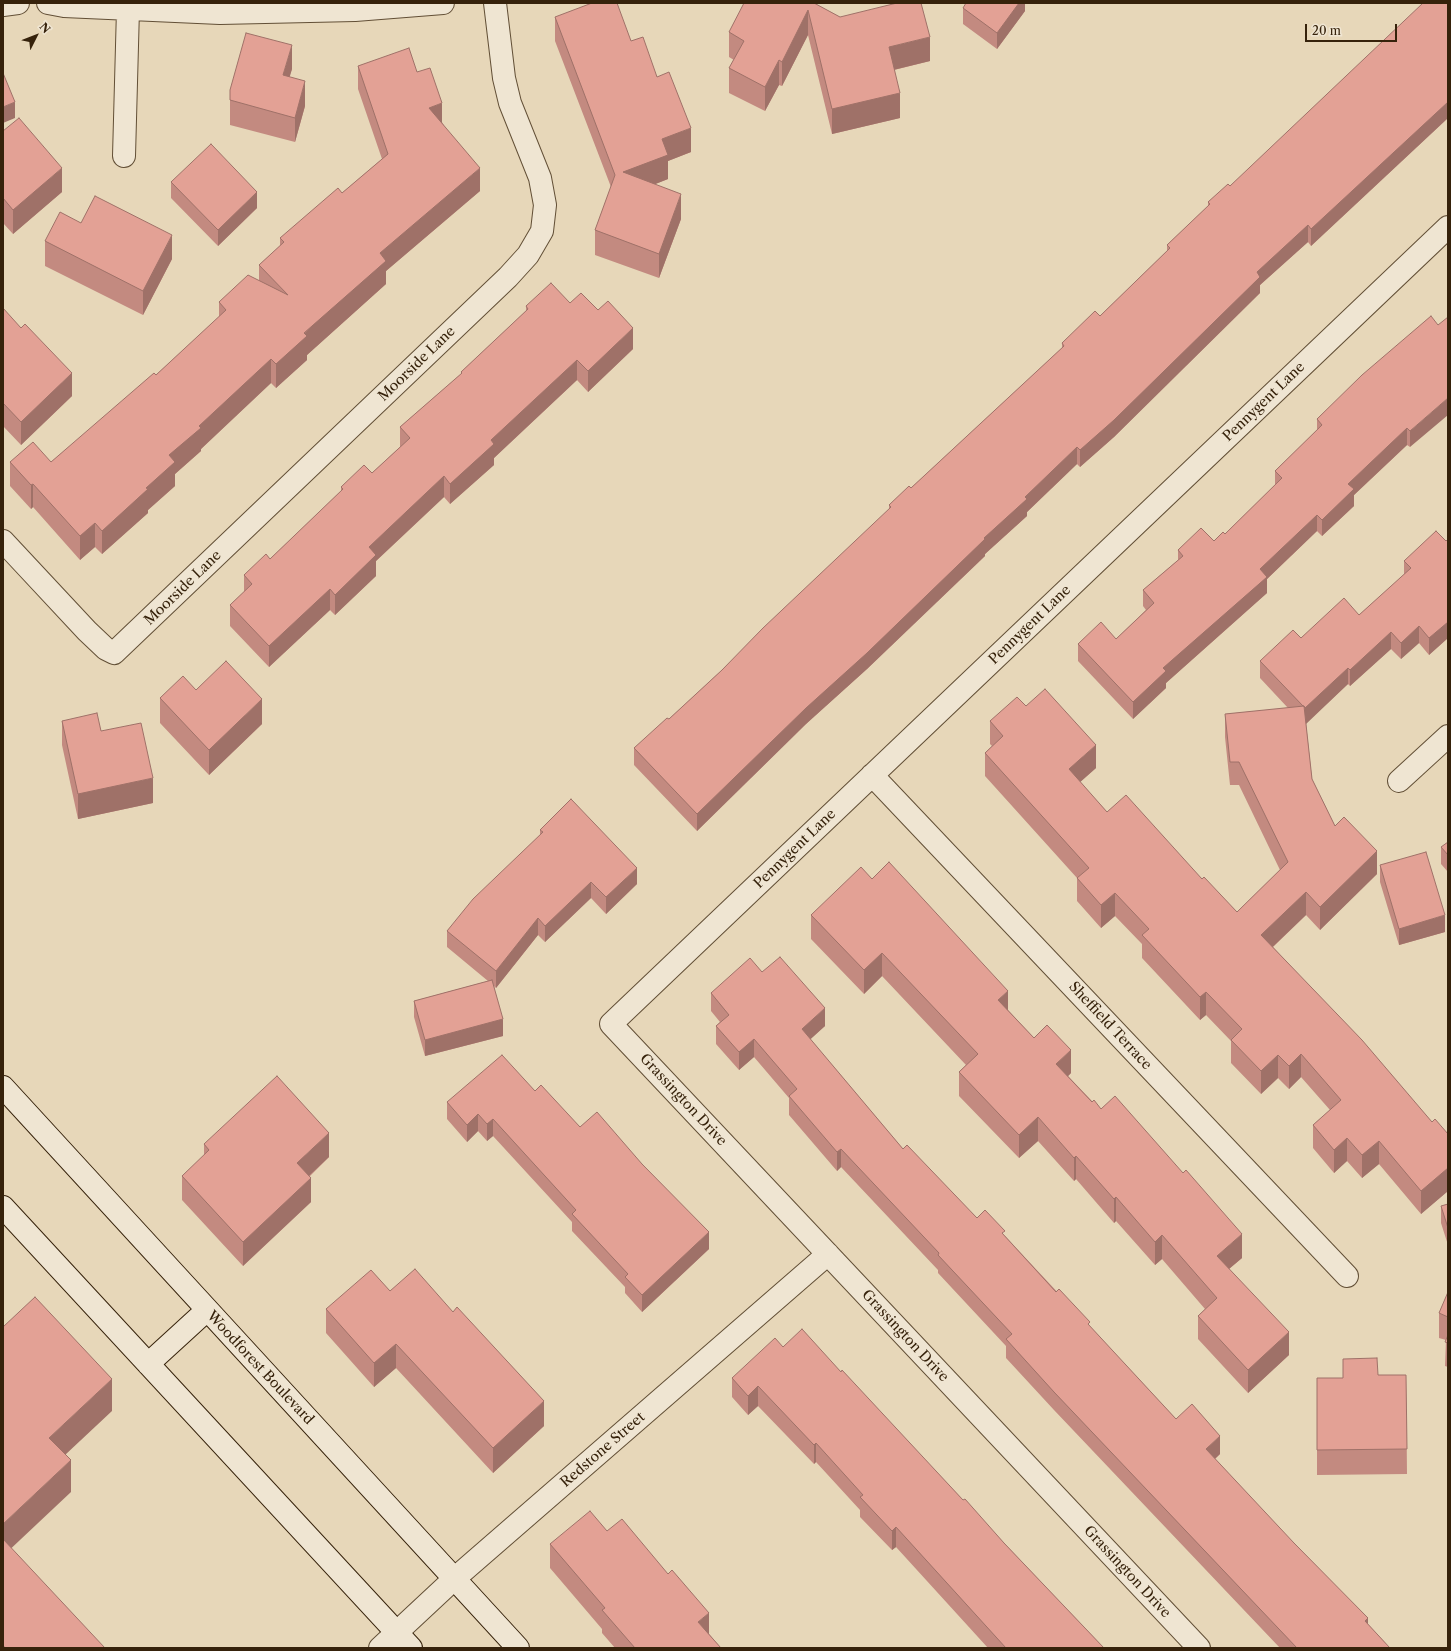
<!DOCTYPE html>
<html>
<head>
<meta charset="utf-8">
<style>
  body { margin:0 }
  #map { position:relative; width:1451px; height:1651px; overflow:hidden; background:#e7d7b9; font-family:"Libre Caslon Text",serif }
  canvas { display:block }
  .frame { position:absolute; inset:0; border:4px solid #36220b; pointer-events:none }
  .north { position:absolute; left:16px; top:16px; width:40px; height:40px; -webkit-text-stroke:3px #efe5d2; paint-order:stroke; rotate:48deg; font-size:11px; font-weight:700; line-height:16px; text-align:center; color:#36220b }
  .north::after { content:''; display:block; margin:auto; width:14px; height:18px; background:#36220b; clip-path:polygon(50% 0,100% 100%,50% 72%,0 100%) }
  .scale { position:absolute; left:1305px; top:24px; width:92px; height:18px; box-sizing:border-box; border:2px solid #36220b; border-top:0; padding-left:5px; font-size:12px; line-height:14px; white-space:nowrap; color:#36220b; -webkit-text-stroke:3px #efe5d2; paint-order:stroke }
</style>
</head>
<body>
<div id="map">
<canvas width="1451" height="1651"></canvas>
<div class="frame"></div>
<div class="north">N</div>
<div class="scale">20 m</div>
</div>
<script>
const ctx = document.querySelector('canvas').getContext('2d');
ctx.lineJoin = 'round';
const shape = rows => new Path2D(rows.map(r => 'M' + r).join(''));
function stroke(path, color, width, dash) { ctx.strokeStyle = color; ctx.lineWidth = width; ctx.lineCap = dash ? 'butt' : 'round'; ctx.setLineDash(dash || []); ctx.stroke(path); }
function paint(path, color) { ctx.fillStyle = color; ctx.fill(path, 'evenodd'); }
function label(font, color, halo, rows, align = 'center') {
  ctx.font = font + ' "Libre Caslon Text",serif'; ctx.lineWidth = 4; ctx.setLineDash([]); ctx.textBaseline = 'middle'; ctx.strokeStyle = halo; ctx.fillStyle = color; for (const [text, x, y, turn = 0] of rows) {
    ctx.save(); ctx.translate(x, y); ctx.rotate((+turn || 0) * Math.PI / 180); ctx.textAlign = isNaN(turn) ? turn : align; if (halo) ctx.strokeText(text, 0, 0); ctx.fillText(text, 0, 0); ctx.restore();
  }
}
const street = shape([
  [48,3,64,6,220,13,355,10,443,3],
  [3,5,18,3],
  [124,156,128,9],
  [3,541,87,631,106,649,114,653,508,277,528,255,542,231,545,205,540,178,510,103,504,78,495,3],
  [872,775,1347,1276],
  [1399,781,1448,736],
  [380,1648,454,1579,828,1254],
  [1199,1648,611,1024,1448,227]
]);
const secondary = shape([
  [3,1087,518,1648],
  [3,1207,411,1648],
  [148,1364,207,1310]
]);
stroke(street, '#624f36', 24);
stroke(secondary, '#36220b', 24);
stroke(street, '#efe5d2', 22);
stroke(secondary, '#efe5d2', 22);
paint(shape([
  [814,3,840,17,930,61,894,70,900,118,832,134,808,35,782,86,779,85,765,111,729,93,729,68,734,60,729,57,729,32],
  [1025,3,1025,11,997,49,963,24,963,8],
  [1448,3,1448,118,1311,246,1308,242,1260,285,1260,293,1114,437,1080,467,1077,464,1027,512,1027,516,985,554,985,556,867,669,806,724,697,831,634,765,634,748,669,719,722,670,889,510,889,505,911,488,1062,348,1062,343,1100,316,1167,251,1167,245,1208,206,1208,202,1230,186],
  [555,17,631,41,657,77,691,152,668,161,668,179,655,184,681,219,659,278,595,255,595,230,611,187,555,41],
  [358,66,417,72,442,122,480,191,386,271,386,284,307,355,307,360,276,388,271,383,201,449,201,451,175,474,175,486,148,510,148,513,102,554,95,547,80,560,33,507,31,509,10,486,10,462,51,462,156,375,219,317,219,302,259,280,259,265,280,246,280,238,342,193,382,159,358,89],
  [292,69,289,77,305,106,295,142,230,125,230,90],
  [3,131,62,192,13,234,3,223],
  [171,182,257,208,218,246,171,198],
  [81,223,172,259,143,315,45,266,45,241],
  [570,303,633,349,588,392,577,380,494,458,494,465,450,504,444,497,376,561,376,576,335,615,330,610,269,667,230,626,230,605,244,592,244,575,270,559,341,491,341,487,372,473,400,447,400,427,461,374,461,372,526,311,526,306],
  [3,308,72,396,21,445,3,426],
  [1431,316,1410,447,1407,445,1354,495,1354,506,1322,536,1317,531,1267,579,1267,593,1166,683,1166,688,1133,719,1078,661,1078,644,1116,639,1146,610,1143,606,1143,590,1178,560,1178,550,1214,541,1225,534,1275,485,1275,471,1317,430,1317,419],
  [1448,539,1448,638,1429,655,1419,643,1401,659,1391,649,1350,686,1348,684,1306,723,1312,779,1335,826,1377,874,1320,930,1306,915,1273,947,1432,1122,1448,1134,1448,1191,1421,1214,1379,1164,1362,1178,1347,1161,1334,1173,1313,1148,1313,1125,1330,1110,1301,1077,1289,1089,1278,1078,1261,1094,1231,1063,1231,1041,1206,1015,1200,1020,1142,958,1142,944,1115,916,1101,928,1077,901,1077,878,985,776,985,753,992,746,990,744,990,721,1026,706,1096,768,1080,782,1107,812,1202,879,1237,912,1280,870,1239,785,1230,785,1225,737,1225,714,1288,708,1260,678,1260,661,1301,638,1359,615,1404,575,1404,561,1446,541],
  [196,690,262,724,209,775,160,723,160,698],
  [62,721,101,731,153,803,78,819,62,745],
  [540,830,637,884,606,914,591,898,545,942,538,935,496,988,494,986,503,1036,425,1056,414,1017,414,1001,488,981,447,947,447,931,540,835],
  [1448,842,1448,872,1441,864,1441,847],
  [1380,865,1445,932,1399,945,1380,882],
  [811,915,1008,1010,1034,1038,1071,1073,1068,1076,1242,1258,1229,1269,1289,1355,1248,1393,1198,1339,1198,1316,1205,1309,1162,1259,1155,1265,1116,1221,1114,1223,1076,1179,1074,1181,1038,1141,1019,1158,959,1096,959,1072,966,1065,882,976,864,994,811,939],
  [762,972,825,1026,810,1039,903,1149,977,1218,1005,1236,1176,1419,1220,1454,1215,1459,1390,1648,1280,1648,1054,1410,1006,1358,1006,1346,938,1273,938,1270,841,1167,837,1171,789,1115,789,1098,754,1057,739,1070,716,1044,716,1026,720,1022,711,1011,711,993],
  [535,1091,580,1127,709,1249,642,1312,625,1293,625,1287,572,1231,572,1222,493,1136,487,1141,478,1131,467,1142,447,1119,447,1102],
  [204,1144,329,1157,310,1176,311,1202,243,1266,182,1200,182,1176,204,1156],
  [1448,1204,1448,1245,1441,1223,1441,1206],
  [390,1291,544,1426,493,1473,396,1368,374,1387,326,1333,326,1309],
  [1448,1292,1448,1367,1445,1366,1446,1340,1439,1338,1439,1313],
  [783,1347,841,1372,1104,1648,988,1648,896,1547,892,1550,860,1517,860,1510,816,1462,814,1464,758,1406,748,1415,732,1397,732,1378],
  [1406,1375,1407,1474,1317,1475,1317,1378,1343,1378],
  [607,1531,709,1634,721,1648,615,1648,602,1633,602,1629,550,1568,550,1544]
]), '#c38a80');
paint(shape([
  [1019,3,1025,3,1025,11,997,49,997,33],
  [808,10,808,35,782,86,782,62],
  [930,37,930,61,889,71,889,47],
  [292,45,292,69,283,100,283,75],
  [779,60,779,85,765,111,765,87],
  [305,81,305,106,295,142,295,118],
  [900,93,900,118,832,134,832,109],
  [15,102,15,118,3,123,3,107],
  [1448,102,1448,118,1311,246,1311,229],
  [442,103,442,127,429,108],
  [691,128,691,152,668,161,668,179,623,197,623,172,662,139],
  [62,168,62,192,13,234,13,210],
  [480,168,480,191,386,271,386,284,307,355,307,360,276,388,276,364,380,253],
  [257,192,257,208,218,246,218,230],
  [681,194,681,219,659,278,659,254],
  [1308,225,1308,242,1260,285,1260,293,1114,437,1080,467,1080,450,1257,272],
  [172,235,172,259,143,315,143,291],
  [633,328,633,349,588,392,588,371],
  [271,359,271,383,201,449,201,451,175,474,175,486,148,510,148,513,102,554,102,531,146,488,169,455,199,426],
  [577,360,577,380,494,458,494,465,450,504,450,484,491,440],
  [72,373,72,396,21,445,21,422],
  [1448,398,1448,415,1410,447,1410,431],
  [1407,428,1407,445,1354,495,1354,506,1322,536,1322,520,1348,484],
  [1077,447,1077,464,1027,512,1027,516,985,554,985,556,867,669,806,724,697,831,697,814,806,708,984,538,1025,497],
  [444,476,444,497,376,561,376,576,335,615,335,595,369,547],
  [33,484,33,507,31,509,31,485],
  [1317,515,1317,531,1267,579,1267,593,1166,683,1166,688,1133,719,1133,702,1163,668,1260,569],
  [95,523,95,547,80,560,80,536],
  [330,589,330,610,269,667,269,646],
  [1448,622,1448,638,1429,655,1429,638],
  [1419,626,1419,643,1401,659,1401,643],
  [1391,632,1391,649,1350,686,1350,670],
  [1348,668,1348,684,1305,725,1305,708],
  [262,699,262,724,209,775,209,750],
  [1096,745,1096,768,1069,792,1069,769],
  [153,778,153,803,78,819,78,794],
  [1377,851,1377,874,1320,930,1320,907],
  [637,868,637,884,606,914,606,897],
  [591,882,591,898,545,942,545,926],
  [1306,892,1306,915,1261,958,1261,935],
  [1115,893,1115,916,1101,928,1101,905],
  [1445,915,1445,932,1399,945,1399,929],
  [538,918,538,935,496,988,496,971],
  [882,953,882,976,864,994,864,970],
  [1008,991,1008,1015,998,1000],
  [1206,992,1206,1015,1200,1020,1200,997],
  [825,1008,825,1026,802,1047,802,1029],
  [503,1019,503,1036,425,1056,425,1040],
  [754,1039,754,1057,739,1070,739,1052],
  [1071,1050,1071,1073,1056,1088,1056,1064],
  [1301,1054,1301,1077,1289,1089,1289,1066],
  [1278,1055,1278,1078,1261,1094,1261,1071],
  [478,1114,478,1131,467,1142,467,1125],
  [1038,1117,1038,1141,1019,1158,1019,1135],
  [493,1119,493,1136,487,1141,487,1124],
  [329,1133,329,1157,297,1187,297,1163],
  [1347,1138,1347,1161,1334,1173,1334,1150],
  [1379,1141,1379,1164,1362,1178,1362,1155],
  [841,1149,841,1167,837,1171,837,1152],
  [1076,1156,1076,1179,1074,1181,1074,1158],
  [1448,1168,1448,1191,1421,1214,1421,1191],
  [311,1178,311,1202,243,1266,243,1242],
  [1116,1197,1116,1221,1114,1223,1114,1199],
  [709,1232,709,1249,642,1312,642,1295],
  [1242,1234,1242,1258,1217,1279,1217,1256],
  [1162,1235,1162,1259,1155,1265,1155,1242],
  [1289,1332,1289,1355,1248,1393,1248,1370],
  [396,1344,396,1368,374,1387,374,1363],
  [112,1379,112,1411,49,1470,49,1438],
  [758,1386,758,1406,748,1415,748,1396],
  [544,1401,544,1426,493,1473,493,1448],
  [1220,1436,1220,1454,1206,1467,1206,1449],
  [816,1443,816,1462,814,1464,814,1445],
  [71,1460,71,1492,3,1556,3,1524],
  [896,1527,896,1547,892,1550,892,1531],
  [709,1613,709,1636,698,1622],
  [1368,1618,1368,1636,1365,1621]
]), '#9f7168');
const building = shape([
  [592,3,617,3,631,41,643,37,657,77,669,72,691,128,662,139,668,155,623,172,681,194,659,254,595,230,615,175,555,17,592,3],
  [744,3,814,3,840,17,897,3,921,3,930,37,889,47,900,93,832,109,808,10,782,62,779,60,765,87,729,68,744,41,729,32,744,3],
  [966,3,1019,3,997,33,963,8,966,3],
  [1423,3,1448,3,1448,102,1311,229,1308,225,1257,272,1260,277,1114,420,1080,450,1077,447,1025,497,1027,499,984,538,985,539,867,653,806,708,697,814,634,748,667,718,669,719,722,670,763,628,891,507,889,505,909,486,911,488,1064,346,1062,343,1095,311,1100,316,1170,248,1167,245,1210,204,1208,202,1228,184,1230,186,1423,3],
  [246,33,292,45,283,75,305,81,295,118,230,100,230,90,246,33],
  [409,48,417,72,430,68,442,103,429,108,480,168,380,253,386,261,304,333,307,336,276,364,271,359,199,426,201,428,169,455,175,462,146,488,148,489,102,531,95,523,80,536,33,484,31,485,10,462,33,442,51,462,154,373,156,375,226,310,219,302,248,275,288,295,259,265,284,242,280,238,338,188,342,193,388,154,358,66,409,48],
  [3,73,15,102,3,107,3,73],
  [19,118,62,168,13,210,3,198,3,131,19,118],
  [211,144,257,192,218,230,171,182,211,144],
  [95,196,172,235,143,291,45,241,60,212,81,223,95,196],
  [551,283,570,303,581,293,598,310,608,301,633,328,588,371,577,360,491,440,494,444,450,484,444,476,369,547,376,555,335,595,330,589,269,646,230,605,252,584,244,575,266,554,270,559,343,489,341,487,364,465,372,473,410,438,400,427,462,373,461,372,528,309,526,306,551,283],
  [3,308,21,328,25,324,72,373,21,422,3,403,3,308],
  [1431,316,1438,325,1448,317,1448,398,1410,431,1407,428,1348,484,1354,489,1322,520,1317,515,1260,569,1267,577,1163,668,1166,671,1133,702,1078,644,1101,622,1116,639,1154,603,1143,590,1183,556,1178,550,1201,528,1214,541,1223,532,1225,534,1282,478,1275,471,1322,425,1317,419,1362,375,1431,316],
  [1436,531,1446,541,1448,539,1448,622,1429,638,1419,626,1401,643,1391,632,1350,670,1348,668,1305,708,1304,706,1303,706,1260,661,1293,630,1301,638,1344,598,1359,615,1411,568,1404,561,1436,531],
  [226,661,262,699,209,750,160,698,183,676,196,690,226,661],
  [1045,689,1096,745,1069,769,1107,812,1126,795,1202,879,1204,877,1237,912,1288,862,1239,762,1230,762,1225,714,1304,706,1312,779,1335,826,1344,817,1377,851,1320,907,1306,892,1261,935,1362,1040,1432,1122,1435,1119,1448,1134,1448,1168,1421,1191,1379,1141,1362,1155,1347,1138,1334,1150,1313,1125,1341,1100,1301,1054,1289,1066,1278,1055,1261,1071,1231,1040,1242,1029,1206,992,1200,997,1142,935,1149,929,1115,893,1101,905,1077,878,1089,868,985,753,1003,736,990,721,1017,697,1026,706,1045,689],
  [97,713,101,731,141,723,153,778,78,794,62,721,97,713],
  [571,799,637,868,606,897,591,882,545,926,538,918,496,971,447,931,473,899,543,832,540,830,571,799],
  [1448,842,1448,855,1441,847,1448,842],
  [1426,852,1445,915,1399,929,1380,865,1426,852],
  [889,862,1008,991,998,1000,1034,1038,1047,1025,1071,1050,1056,1064,1092,1102,1094,1100,1101,1109,1115,1096,1183,1173,1186,1170,1242,1234,1217,1256,1289,1332,1248,1370,1198,1316,1217,1298,1162,1235,1155,1242,1116,1197,1114,1199,1076,1156,1074,1158,1038,1117,1019,1135,959,1072,978,1054,882,953,864,970,811,915,861,867,872,879,889,862],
  [780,957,825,1008,802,1029,903,1149,907,1145,977,1218,985,1210,1005,1231,1002,1233,1056,1292,1059,1289,1090,1322,1088,1324,1176,1419,1192,1404,1220,1436,1206,1449,1294,1543,1368,1618,1365,1621,1390,1648,1297,1648,1054,1392,1006,1339,1012,1334,938,1255,939,1253,841,1149,837,1152,789,1096,797,1089,754,1039,739,1052,716,1026,729,1015,711,993,750,958,762,972,780,957],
  [492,980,503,1019,425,1040,414,1001,492,980],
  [502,1055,535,1091,541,1085,580,1127,597,1112,642,1164,709,1232,642,1295,625,1277,628,1274,572,1214,576,1210,493,1119,487,1124,478,1114,467,1125,447,1102,502,1055],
  [277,1076,329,1133,297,1163,311,1178,243,1242,182,1176,209,1150,204,1144,277,1076],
  [1448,1204,1448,1228,1441,1206,1448,1204],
  [415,1269,453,1312,457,1307,544,1401,493,1448,396,1344,374,1363,326,1309,371,1270,390,1291,415,1269],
  [1448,1292,1448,1317,1439,1313,1448,1292],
  [35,1297,112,1379,49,1438,71,1460,3,1524,3,1327,35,1297],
  [802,1329,841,1372,842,1370,963,1500,965,1499,1004,1543,1104,1648,1006,1648,896,1527,892,1531,860,1497,863,1495,816,1443,814,1445,758,1386,748,1396,732,1378,775,1338,783,1347,802,1329],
  [1448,1335,1448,1343,1445,1342,1448,1335],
  [1377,1358,1378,1375,1406,1375,1407,1449,1317,1450,1317,1378,1343,1378,1343,1359,1377,1358],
  [590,1511,607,1531,622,1519,668,1574,672,1570,709,1613,698,1622,721,1648,635,1648,602,1610,605,1608,550,1544,590,1511],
  [3,1539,105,1648,5,1648,3,1645,3,1539]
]);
paint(building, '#e3a195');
stroke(building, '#9f7168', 1);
label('14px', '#36220b', '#efe5d2', [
  ["Moorside Lane",417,364,-44],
  ["Pennygent Lane",1264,402,-44],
  ["Moorside Lane",183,588,-44],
  ["Pennygent Lane",1030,625,-44],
  ["Pennygent Lane",795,849,-44],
  ["Sheffield Terrace",1110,1026,47],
  ["Grassington Drive",683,1100,47],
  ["Grassington Drive",905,1336,47],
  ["Woodforest Boulevard",260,1368,47],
  ["Redstone Street",603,1450,-41],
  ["Grassington Drive",1127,1572,47]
]);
</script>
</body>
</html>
